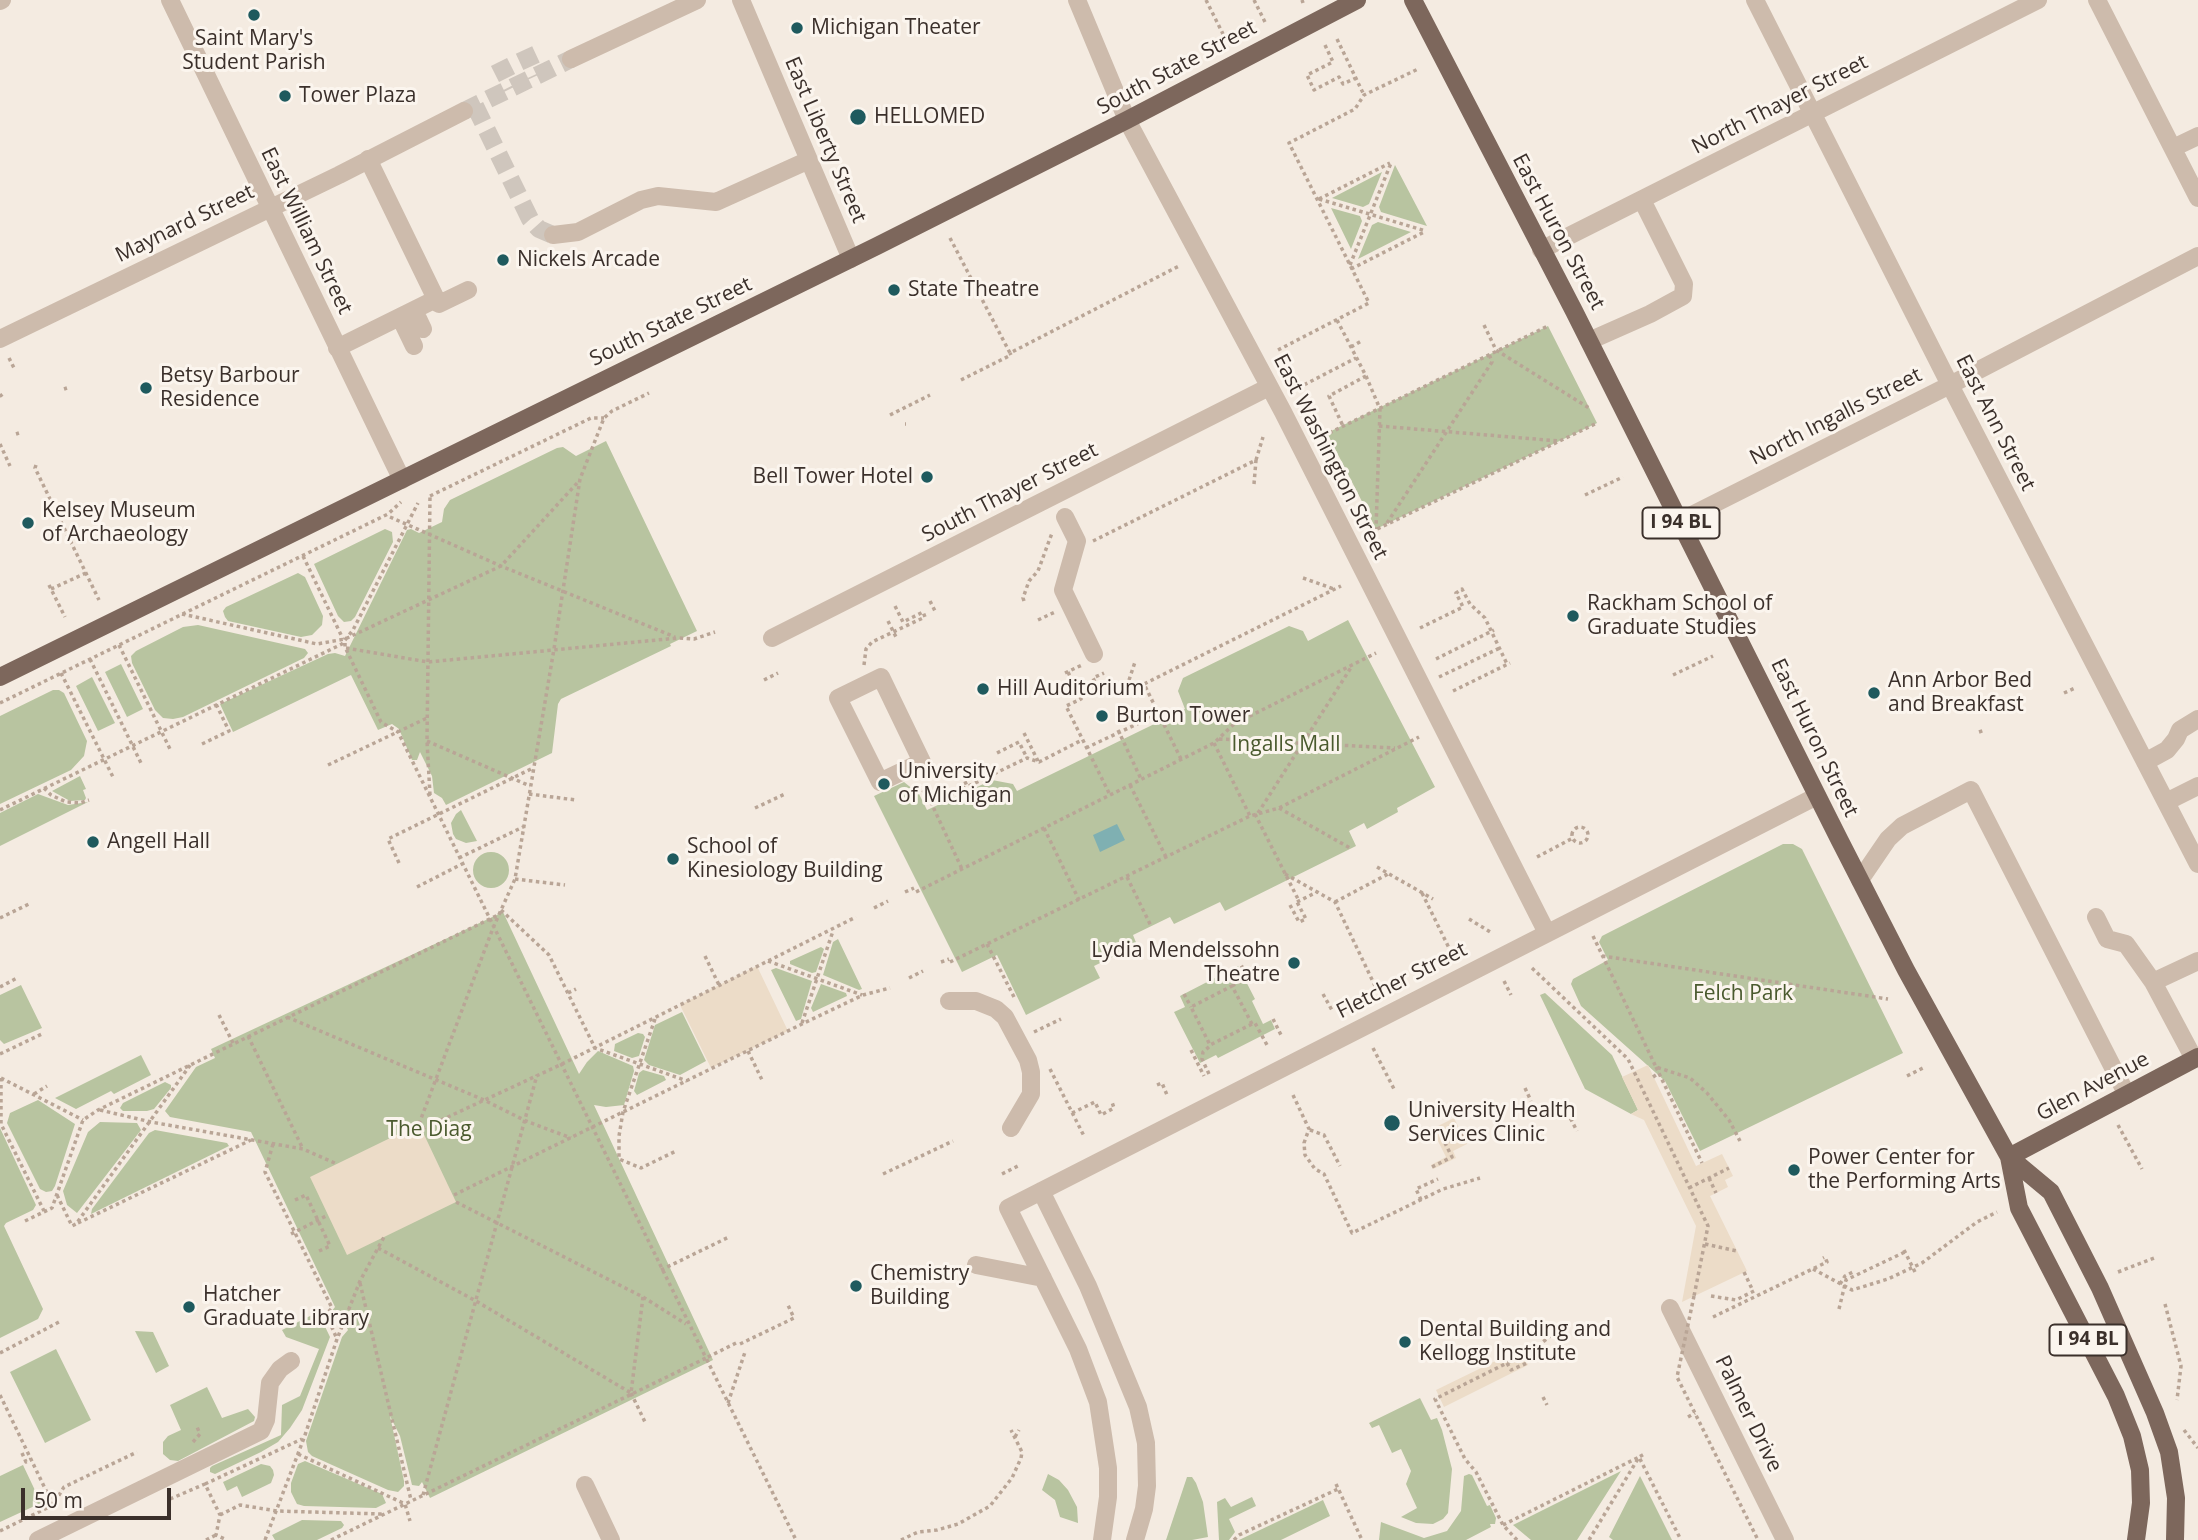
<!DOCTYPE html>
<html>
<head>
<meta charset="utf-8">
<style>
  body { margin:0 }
  #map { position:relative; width:2198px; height:1540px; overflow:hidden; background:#f4ebe1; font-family:"Open Sans",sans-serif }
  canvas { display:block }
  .scale { position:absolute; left:21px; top:1488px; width:150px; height:32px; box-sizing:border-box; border:4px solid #3b302b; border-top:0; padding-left:9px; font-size:21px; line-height:24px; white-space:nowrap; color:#3b302b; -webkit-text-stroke:5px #fbf5ee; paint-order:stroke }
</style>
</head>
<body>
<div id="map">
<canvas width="2198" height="1540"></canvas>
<div class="scale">50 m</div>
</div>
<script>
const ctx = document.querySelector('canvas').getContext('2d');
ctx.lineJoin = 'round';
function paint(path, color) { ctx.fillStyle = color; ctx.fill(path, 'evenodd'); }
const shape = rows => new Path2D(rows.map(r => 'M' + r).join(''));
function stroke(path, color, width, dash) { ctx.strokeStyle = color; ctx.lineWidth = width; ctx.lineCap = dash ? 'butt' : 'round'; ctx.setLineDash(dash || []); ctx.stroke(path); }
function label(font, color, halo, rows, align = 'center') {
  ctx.font = font + ' "Open Sans",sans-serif'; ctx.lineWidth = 6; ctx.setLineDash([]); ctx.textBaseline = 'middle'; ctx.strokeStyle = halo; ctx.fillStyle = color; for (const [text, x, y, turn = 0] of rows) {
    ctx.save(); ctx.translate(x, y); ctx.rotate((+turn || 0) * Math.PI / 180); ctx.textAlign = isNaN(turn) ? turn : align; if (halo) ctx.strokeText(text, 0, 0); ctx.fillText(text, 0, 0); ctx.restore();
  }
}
paint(shape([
  [1395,165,1427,226,1381,212,1379,207],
  [1382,172,1369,204,1363,207,1332,198],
  [1331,208,1360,216,1362,221,1351,249],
  [1378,222,1411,232,1358,259,1372,225],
  [1548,326,1597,423,1376,529,1327,433],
  [606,441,697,631,670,644,671,646,561,699,558,704,552,753,446,805,442,798,434,793,432,776,420,752,417,760,412,760,399,729,392,724,378,730,351,675,233,732,220,704,328,654,335,653,345,656,407,530,411,529,419,533,442,522,444,509,450,500,557,448,563,447,576,456],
  [385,529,392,532,393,542,355,617,351,621,344,622,338,616,314,564],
  [298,573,305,577,323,616,322,625,312,635,301,637,228,621,225,617,223,611,226,607],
  [1348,620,1435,787,1397,808,1398,812,1367,829,1364,823,1349,831,1356,846,1225,911,1220,902,1174,924,1170,917,1133,935,1137,945,1094,966,1100,978,1026,1015,997,955,962,972,874,796,904,782,919,794,927,810,992,780,1013,784,1017,791,1185,709,1178,691,1183,678,1289,626,1303,631,1308,641],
  [198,625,305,649,308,653,304,658,183,717,173,719,163,718,155,710,132,663,131,656,136,651,183,627],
  [121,664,143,709,127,717,105,672],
  [92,677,115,723,98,731,76,686],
  [53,690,59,690,64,693,87,741,84,756,71,770,0,804,0,716],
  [80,776,86,789,83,790,86,798,85,800,70,801,52,791],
  [38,794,68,805,88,802,0,846,0,813],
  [461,810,477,841,466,843,456,839,453,834,451,823,456,814],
  [1783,844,1793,844,1802,849,1903,1053,1700,1151,1665,1081,1581,1006,1571,984,1573,979,1608,960,1599,942,1602,936],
  '473 870a18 18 0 1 1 36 0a18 18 0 1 1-36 0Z',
  [503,912,579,1074,587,1062,598,1051,633,1066,634,1071,624,1105,606,1107,594,1105,713,1360,430,1498,422,1482,419,1486,412,1485,400,1436,390,1416,404,1481,404,1486,398,1492,388,1490,312,1456,308,1452,306,1441,342,1337,348,1330,339,1312,334,1323,331,1312,335,1307,251,1132,170,1117,165,1111,196,1067,215,1058,211,1049],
  [838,939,862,989,859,990,823,975,833,942],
  [821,947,824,949,816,972,812,973,790,964,790,961],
  [1238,966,1255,999,1252,1001,1263,1024,1271,1020,1275,1029,1218,1058,1216,1055,1200,1063,1174,1012,1185,1007,1180,996],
  [776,968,812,981,801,1019,796,1021,771,970],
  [821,984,846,993,847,996,813,1012,811,1008],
  [21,985,42,1028,4,1044,0,1040,0,995],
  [1545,993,1612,1055,1638,1110,1631,1114,1585,1089,1540,995],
  [682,1012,706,1061,680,1075,649,1065,644,1060,655,1025],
  [638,1033,643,1034,645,1037,639,1056,632,1058,614,1051,615,1044],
  [141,1055,151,1075,114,1094,111,1091,76,1109,55,1098],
  [643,1070,664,1076,666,1080,637,1095,634,1091,639,1073],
  [165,1082,171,1085,171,1088,154,1109,147,1111,123,1111,120,1108,123,1103],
  [38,1100,75,1124,55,1186,52,1191,46,1192,40,1189,7,1123,10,1113],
  [100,1122,137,1123,141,1130,77,1213,67,1205,63,1191,88,1132],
  [0,1128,36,1205,33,1210,6,1223,4,1226,43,1309,38,1319,0,1338],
  [155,1130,227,1143,229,1146,91,1214,92,1209,149,1133],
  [318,1312,330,1337,302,1410,290,1428,278,1442,261,1452,215,1474,210,1472,210,1468,212,1466,281,1435,282,1405,300,1396,319,1349,286,1337,282,1330],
  [135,1331,153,1332,169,1366,156,1373],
  [56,1349,91,1420,45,1443,10,1372],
  [207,1387,222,1418,248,1409,255,1417,254,1421,178,1461,170,1460,163,1454,163,1442,168,1436,181,1430,170,1405],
  [1420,1398,1431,1420,1437,1418,1442,1430,1452,1469,1448,1513,1443,1519,1433,1524,1416,1523,1401,1517,1417,1508,1406,1484,1411,1471,1401,1449,1392,1453,1379,1425,1372,1428,1369,1423],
  [305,1461,382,1494,386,1503,376,1508,304,1506,297,1504,291,1492,291,1483,298,1464],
  [261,1464,270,1466,273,1470,274,1475,271,1483,242,1497,237,1486,227,1491,223,1482],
  [23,1465,41,1503,0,1522,0,1476],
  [1621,1471,1577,1540,1531,1540,1513,1525],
  [1048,1474,1059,1480,1068,1490,1077,1507,1078,1523,1060,1517,1055,1500,1042,1490],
  [1469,1474,1472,1475,1487,1506,1490,1505,1496,1518,1495,1524,1490,1524,1491,1527,1466,1540,1379,1540,1381,1522,1424,1538,1447,1531,1461,1511,1464,1476],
  [1640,1476,1672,1540,1613,1540,1609,1537],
  [1187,1477,1192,1477,1196,1483,1203,1502,1208,1537,1192,1540,1166,1540],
  [1252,1497,1256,1506,1229,1519,1235,1532,1229,1540,1219,1540,1217,1502,1225,1498,1231,1507],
  [1323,1500,1330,1516,1281,1540,1239,1540],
  [302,1520,341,1521,344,1525,342,1528,317,1540,275,1540,272,1535]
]), '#b8c4a0');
paint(shape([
  [757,966,788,1031,711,1068,680,1005],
  [1648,1065,1696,1166,1722,1154,1733,1176,1725,1180,1728,1187,1710,1196,1747,1271,1682,1302,1696,1226,1644,1120,1631,1114,1638,1110,1622,1077],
  [1454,1118,1467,1144,1453,1151,1456,1158,1433,1169,1431,1165,1446,1157,1432,1129],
  [419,1124,456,1202,347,1255,310,1177],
  [1520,1349,1528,1365,1444,1407,1436,1390]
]), '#ecdcc8');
paint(shape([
  [1117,824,1125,840,1100,852,1093,835]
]), '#7fb0b2');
stroke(shape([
  [524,50,536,76],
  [499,62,512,88],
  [475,106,530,219,539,229,553,235],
  [464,111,571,59]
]), '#cfc6bd', 18, [18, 9]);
stroke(shape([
  [1206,0,1227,42],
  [1254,0,1265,22],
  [1302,0,1303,3],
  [1337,39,1364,95],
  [1325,45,1333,62,1307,75,1314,90,1339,77,1343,84,1356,78],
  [1319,199,1426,231],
  [1319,199,1390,163],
  [950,238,1010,353,1179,266],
  [1350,265,1391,163],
  [1351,269,1424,232],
  [1337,320,1366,376,1329,396,1343,426],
  [1484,325,1496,350,1589,408],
  [1351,347,1363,340],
  [1278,350,1369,303,1289,143,1355,109,1364,95,1418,69],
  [9,358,14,368],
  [1366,376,1380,409,1376,529],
  [961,380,1011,355,1010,353],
  [1298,388,1356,358],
  [64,389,67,388],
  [0,394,3,398],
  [890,415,930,395],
  [905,424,906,424],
  [1379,426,1559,441],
  [16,434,19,433],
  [1323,436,1548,326],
  [0,444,10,466],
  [36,465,35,468,99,600],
  [1254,484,1256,460],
  [1585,495,1623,477],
  [430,496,591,418,604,418],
  [390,517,501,566,675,637],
  [1387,523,1492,362,1489,354],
  [1371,532,1597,423],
  [1093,541,1256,460,1263,437],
  [303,556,343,639],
  [1303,578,1334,589],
  [49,585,65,617],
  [51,589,86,573],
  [930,601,936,613],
  [1024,601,1023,598,1029,581,1038,571,1052,533],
  [182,614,317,644,345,639,501,566,579,481],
  [1038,620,1055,612],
  [888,621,896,637],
  [1420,628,1463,607,1456,593,1462,589,1470,604,1485,618,1507,664],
  [119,645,170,749],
  [346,648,428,662,678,638,694,639,715,632],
  [90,659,141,763],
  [1436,659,1494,630],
  [864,665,866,649,872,642,925,617,923,612,903,622,894,604],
  [1068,672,1081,699,1066,706,1110,795],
  [61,673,113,777],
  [1065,673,1082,665],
  [1673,675,1713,656],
  [1439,677,1502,647],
  [764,680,778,673],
  [1129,680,1135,662],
  [1453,691,1510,663],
  [1079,693,1096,685],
  [2064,693,2075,688],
  [1101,694,1093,678,1104,673],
  [0,703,388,514,401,502],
  [1118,730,1141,779],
  [1979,732,1985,730],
  [1024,733,1038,761],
  [1219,739,1395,748],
  [427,741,530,786],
  [1214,743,1250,816],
  [202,744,229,731,216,704],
  [1086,748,1158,714],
  [997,753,1019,742,1027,758],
  [1181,759,1144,684,1341,586],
  [328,765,427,718],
  [962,775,967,786],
  [918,785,928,796,962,869],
  [1130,785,1166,857],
  [44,788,51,795,66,802,80,803,89,800],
  [529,794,576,800],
  [430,795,427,741,430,496],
  [931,804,1027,758,1039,762,1082,740],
  [755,808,785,794],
  [1279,808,1350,848],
  [0,810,342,644,353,630,418,503],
  [1258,813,1352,666],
  [1255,814,1299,901],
  '1572 835a8 8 0 1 1 16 0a8 8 0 1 1-16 0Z',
  [1044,828,1079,900],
  [1537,857,1573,838],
  [459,858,525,826],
  [399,863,388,839,533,768],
  [1377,867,1433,899],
  [1285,874,1335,902,1377,990],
  [1127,877,1151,926],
  [515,879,565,885],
  [417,887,462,864],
  [905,892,914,888],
  [916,892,1214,743,1234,724,1376,653],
  [1422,893,1451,952],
  [1297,902,1317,892],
  [1335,902,1388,874],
  [1290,905,1299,922,1306,919,1297,902],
  [874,908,888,901],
  [501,910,549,955,595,1048,687,1081],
  [0,918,31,903],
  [1469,919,1492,933],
  [1593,936,1656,1067,1690,1078,1707,1093,1729,1120,1740,1141],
  [987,944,1015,999],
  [705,956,719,985],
  [1602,956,1888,999],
  [768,961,862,995],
  [941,962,949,959],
  [950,962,1250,816,1279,808,1419,737],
  [1532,968,1628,1059,1708,1226,1694,1296],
  [909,978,923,971],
  [1504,981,1511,995],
  [1232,986,1248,977,1241,965],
  [0,987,17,978],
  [568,993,576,989],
  [1184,994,1191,1007],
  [1323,994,1333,1012],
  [219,1015,233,1043],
  [287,1017,484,1100,526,1121,571,1138],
  [655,1019,623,1112,619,1136,619,1159,641,1168,676,1151],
  [1273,1019,1282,1037],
  [802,1023,833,931],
  [1252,1024,1210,1045,1191,1007,1232,986,1252,1024,1255,1023,1267,1045],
  [1034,1032,1061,1019],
  [248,1036,303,1149],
  [1373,1048,1395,1091],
  [1191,1050,1204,1076],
  [748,1051,763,1082],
  [0,1054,44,1033],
  [1656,1067,1702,1163],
  [1050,1069,1084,1136],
  [1209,1074,1202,1059,1203,1052,1210,1046],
  [1907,1076,1923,1068],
  [1653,1077,1659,1073],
  [1,1078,1,1124,44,1211],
  [1,1078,83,1120],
  [1157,1085,1162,1083,1167,1095],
  [1525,1088,1531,1101],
  [34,1094,47,1086],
  [1293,1095,1309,1129,1304,1143,1305,1155,1315,1169,1324,1174,1352,1233,1443,1189,1480,1178],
  [1564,1106,1577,1131],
  [100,1110,151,1122,303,1149,337,1164],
  [1072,1113,1095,1102,1101,1115,1114,1108,1112,1102],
  [419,1124,493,928,515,879,554,649,580,479,604,418,612,411,649,393],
  [2118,1125,2142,1169],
  [422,1129,560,1065,856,917],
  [1310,1130,1324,1135,1340,1166],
  [273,1144,265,1172,332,1308,326,1314,337,1339],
  [1432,1167,1452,1157,1445,1143,1463,1134],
  [883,1174,953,1141],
  [1002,1174,1018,1166],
  [1709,1178,1716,1193],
  [1689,1188,1729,1168],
  [57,1195,72,1226,76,1224,191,1064],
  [454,1195,802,1024,863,995,890,988],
  [295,1200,306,1195,330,1246,319,1251],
  [1421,1200,1416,1189,1438,1179],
  [456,1202,643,1297,686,1324],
  [25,1221,52,1208,83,1120,98,1110,498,915],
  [78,1223,251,1140],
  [291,1234,328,1215],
  [1705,1244,1737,1251],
  [378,1248,476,1301,631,1393,643,1297],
  [1904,1250,1915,1272],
  [1813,1269,1852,1290,1888,1279,1922,1263,1977,1222,1997,1212],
  [661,1270,729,1237],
  [1744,1272,1753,1291],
  [2118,1272,2157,1257],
  [360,1283,411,1500],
  [1840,1284,1845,1276,1853,1272],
  [1711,1296,1736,1300,1756,1290],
  [2165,1304,2181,1366,2177,1400],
  [1839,1309,1846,1280,1905,1252],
  [1713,1317,1827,1262,1825,1257,1823,1258],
  [736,1343,706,1358,796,1540],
  [740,1344,794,1318,787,1303],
  [0,1353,59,1322],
  [1507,1363,1511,1370,1527,1363],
  [1725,1379,1736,1373],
  [631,1393,645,1422],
  [0,1395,53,1505],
  [1543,1397,1547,1405],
  [728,1403,745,1352],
  [1743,1413,1753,1408],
  [1688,1417,1695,1413],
  [2184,1430,2198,1448],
  [1762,1436,1764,1435],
  [1015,1437,1019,1430],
  [193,1442,200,1434,197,1427],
  [22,1453,26,1462,31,1459],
  [298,1454,405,1504,410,1521],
  [205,1484,302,1439],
  [1336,1484,1362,1540],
  [423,1495,537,1075],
  [170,1499,205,1484,220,1515,216,1535,227,1540],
  [43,1506,51,1501],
  [220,1515,240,1505,277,1511,382,1514],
  [1503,1525,1639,1457,1681,1540],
  [0,1531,53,1505,64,1487,137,1452],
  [206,1540,216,1535],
  [265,1540,304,1438,337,1339,360,1281,384,1237],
  [331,1540,706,1358,398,732,381,722,345,647,345,639],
  [901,1540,918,1532,937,1530,958,1524,990,1506,1012,1478,1021,1458,1022,1452,1011,1430],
  [1234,1540,1239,1535,1338,1489],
  [1517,1540,1503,1525,1476,1472,1465,1459,1435,1399,1533,1350,1555,1332],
  [1589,1540,1639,1457,1646,1453]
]), '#b9a596', 3.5, [3.5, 3.5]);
stroke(shape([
  [170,0,402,480],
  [741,0,851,259],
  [1077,0,1127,120,1283,412,1547,933],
  [1755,0,1950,385,2198,864],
  [2097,0,2198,198],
  [0,1,2,0],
  [571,59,697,0],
  [2173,148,2198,136],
  [553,235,578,232,641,200,658,196,716,202,809,160],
  [1541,250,2038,0],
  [436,299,439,304,468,290],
  [414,310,423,329],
  [400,317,414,346],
  [0,339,339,175,464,111],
  [1589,341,1650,314,1683,296,1684,284,1642,200],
  [337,348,436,299,368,159],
  [1065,517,1077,541,1063,590,1094,654],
  [1680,521,1950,385,2198,256],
  [772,638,1269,387],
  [881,677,922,762,880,782,838,698,881,677],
  [2145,762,2167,750,2176,739,2180,730,2198,719],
  [2166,802,2198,786],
  [1860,880,1888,839,1902,826,1971,790,2127,1095],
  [2096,917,2107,939,2126,944,2153,982,2194,1059],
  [2153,982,2198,961],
  [949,1001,976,1001,996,1009,1005,1017,1028,1060,1031,1072,1031,1094,1011,1128],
  [1041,1191,1088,1286,1138,1407,1146,1443,1147,1486,1144,1509,1135,1540],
  [976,1265,1043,1278],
  [1670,1308,1785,1540],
  [585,1485,611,1540],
  [38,1540,261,1431,266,1420,270,1383,280,1369,291,1361],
  [1102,1540,1108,1497,1108,1468,1098,1402,1078,1349,1008,1208,1817,796]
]), '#cdbbac', 18);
stroke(shape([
  [1413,0,1574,311,1840,841,1906,970,2009,1157,2019,1208,2116,1396,2132,1436,2140,1470,2141,1503,2136,1540],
  [0,677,877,246,1127,120,1357,0],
  [2009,1157,2051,1192,2100,1288,2155,1413,2169,1452,2176,1498,2175,1540],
  [2009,1157,2198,1057]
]), '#7d675c', 18);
stroke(shape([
  [1694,1296,1677,1377,1758,1540]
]), '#b9a596', 3.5, [3.5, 3.5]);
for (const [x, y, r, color] of [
  [254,15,7,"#1f5a5e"],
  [797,28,7,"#1f5a5e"],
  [285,96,7,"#1f5a5e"],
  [858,117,9,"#1f5a5e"],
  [503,260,7,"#1f5a5e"],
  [894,290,7,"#1f5a5e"],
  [146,388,7,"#1f5a5e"],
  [927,477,7,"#1f5a5e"],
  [28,523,7,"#1f5a5e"],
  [1573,616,7,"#1f5a5e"],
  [983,689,7,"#1f5a5e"],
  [1874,693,7,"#1f5a5e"],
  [1102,716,7,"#1f5a5e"],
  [884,784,7,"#1f5a5e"],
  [93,842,7,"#1f5a5e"],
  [673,859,7,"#1f5a5e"],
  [1294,963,7,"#1f5a5e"],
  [1392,1123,9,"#1f5a5e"],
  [1794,1170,7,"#1f5a5e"],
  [856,1286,7,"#1f5a5e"],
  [189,1307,7,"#1f5a5e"],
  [1405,1342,7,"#1f5a5e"]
]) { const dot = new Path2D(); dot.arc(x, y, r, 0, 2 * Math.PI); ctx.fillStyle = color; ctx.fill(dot); stroke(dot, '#fbf5ee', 2.5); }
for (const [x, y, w] of [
  [1681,523,77],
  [2088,1340,77]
]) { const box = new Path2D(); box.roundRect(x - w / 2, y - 15.5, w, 31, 5); ctx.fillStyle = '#fbf5ee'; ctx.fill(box); stroke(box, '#3b302b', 2); }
label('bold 19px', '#3b302b', null, [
  ["I 94 BL",1681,523],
  ["I 94 BL",2088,1340]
]);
label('21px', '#3b302b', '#fbf5ee', [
  ["Michigan Theater",811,28],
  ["Saint Mary's",254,39,"center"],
  ["Student Parish",254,63,"center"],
  ["Tower Plaza",299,96],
  ["HELLOMED",874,117],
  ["Nickels Arcade",517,260],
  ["State Theatre",908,290],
  ["Betsy Barbour",160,376],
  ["Residence",160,400],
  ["Bell Tower Hotel",913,477,"right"],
  ["Kelsey Museum",42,511],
  ["of Archaeology",42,535],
  ["Rackham School of",1587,604],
  ["Graduate Studies",1587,628],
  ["Ann Arbor Bed",1888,681],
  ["and Breakfast",1888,705],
  ["Hill Auditorium",997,689],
  ["Burton Tower",1116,716],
  ["University",898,772],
  ["of Michigan",898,796],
  ["Angell Hall",107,842],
  ["School of",687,847],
  ["Kinesiology Building",687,871],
  ["Lydia Mendelssohn",1280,951,"right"],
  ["Theatre",1280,975,"right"],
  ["University Health",1408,1111],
  ["Services Clinic",1408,1135],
  ["Power Center for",1808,1158],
  ["the Performing Arts",1808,1182],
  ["Chemistry",870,1274],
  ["Building",870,1298],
  ["Hatcher",203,1295],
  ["Graduate Library",203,1319],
  ["Dental Building and",1419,1330],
  ["Kellogg Institute",1419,1354]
], 'left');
label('21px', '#3b302b', '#fbf5ee', [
  ["South State Street",1177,68,-28],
  ["North Thayer Street",1780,105,-27],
  ["East Liberty Street",825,140,67],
  ["Maynard Street",185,224,-26],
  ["East William Street",306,231,64],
  ["East Huron Street",1558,232,62],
  ["South State Street",671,322,-26],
  ["North Ingalls Street",1836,417,-27],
  ["East Ann Street",1995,423,63],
  ["East Washington Street",1330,457,63],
  ["South Thayer Street",1010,493,-27],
  ["East Huron Street",1814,738,64],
  ["Fletcher Street",1402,981,-27],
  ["Glen Avenue",2093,1087,-28],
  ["Palmer Drive",1748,1414,64]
]);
label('21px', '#4a5a2e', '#fbf5ee', [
  ["Ingalls Mall",1286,745],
  ["Felch Park",1743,994],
  ["The Diag",429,1130]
]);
</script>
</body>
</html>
